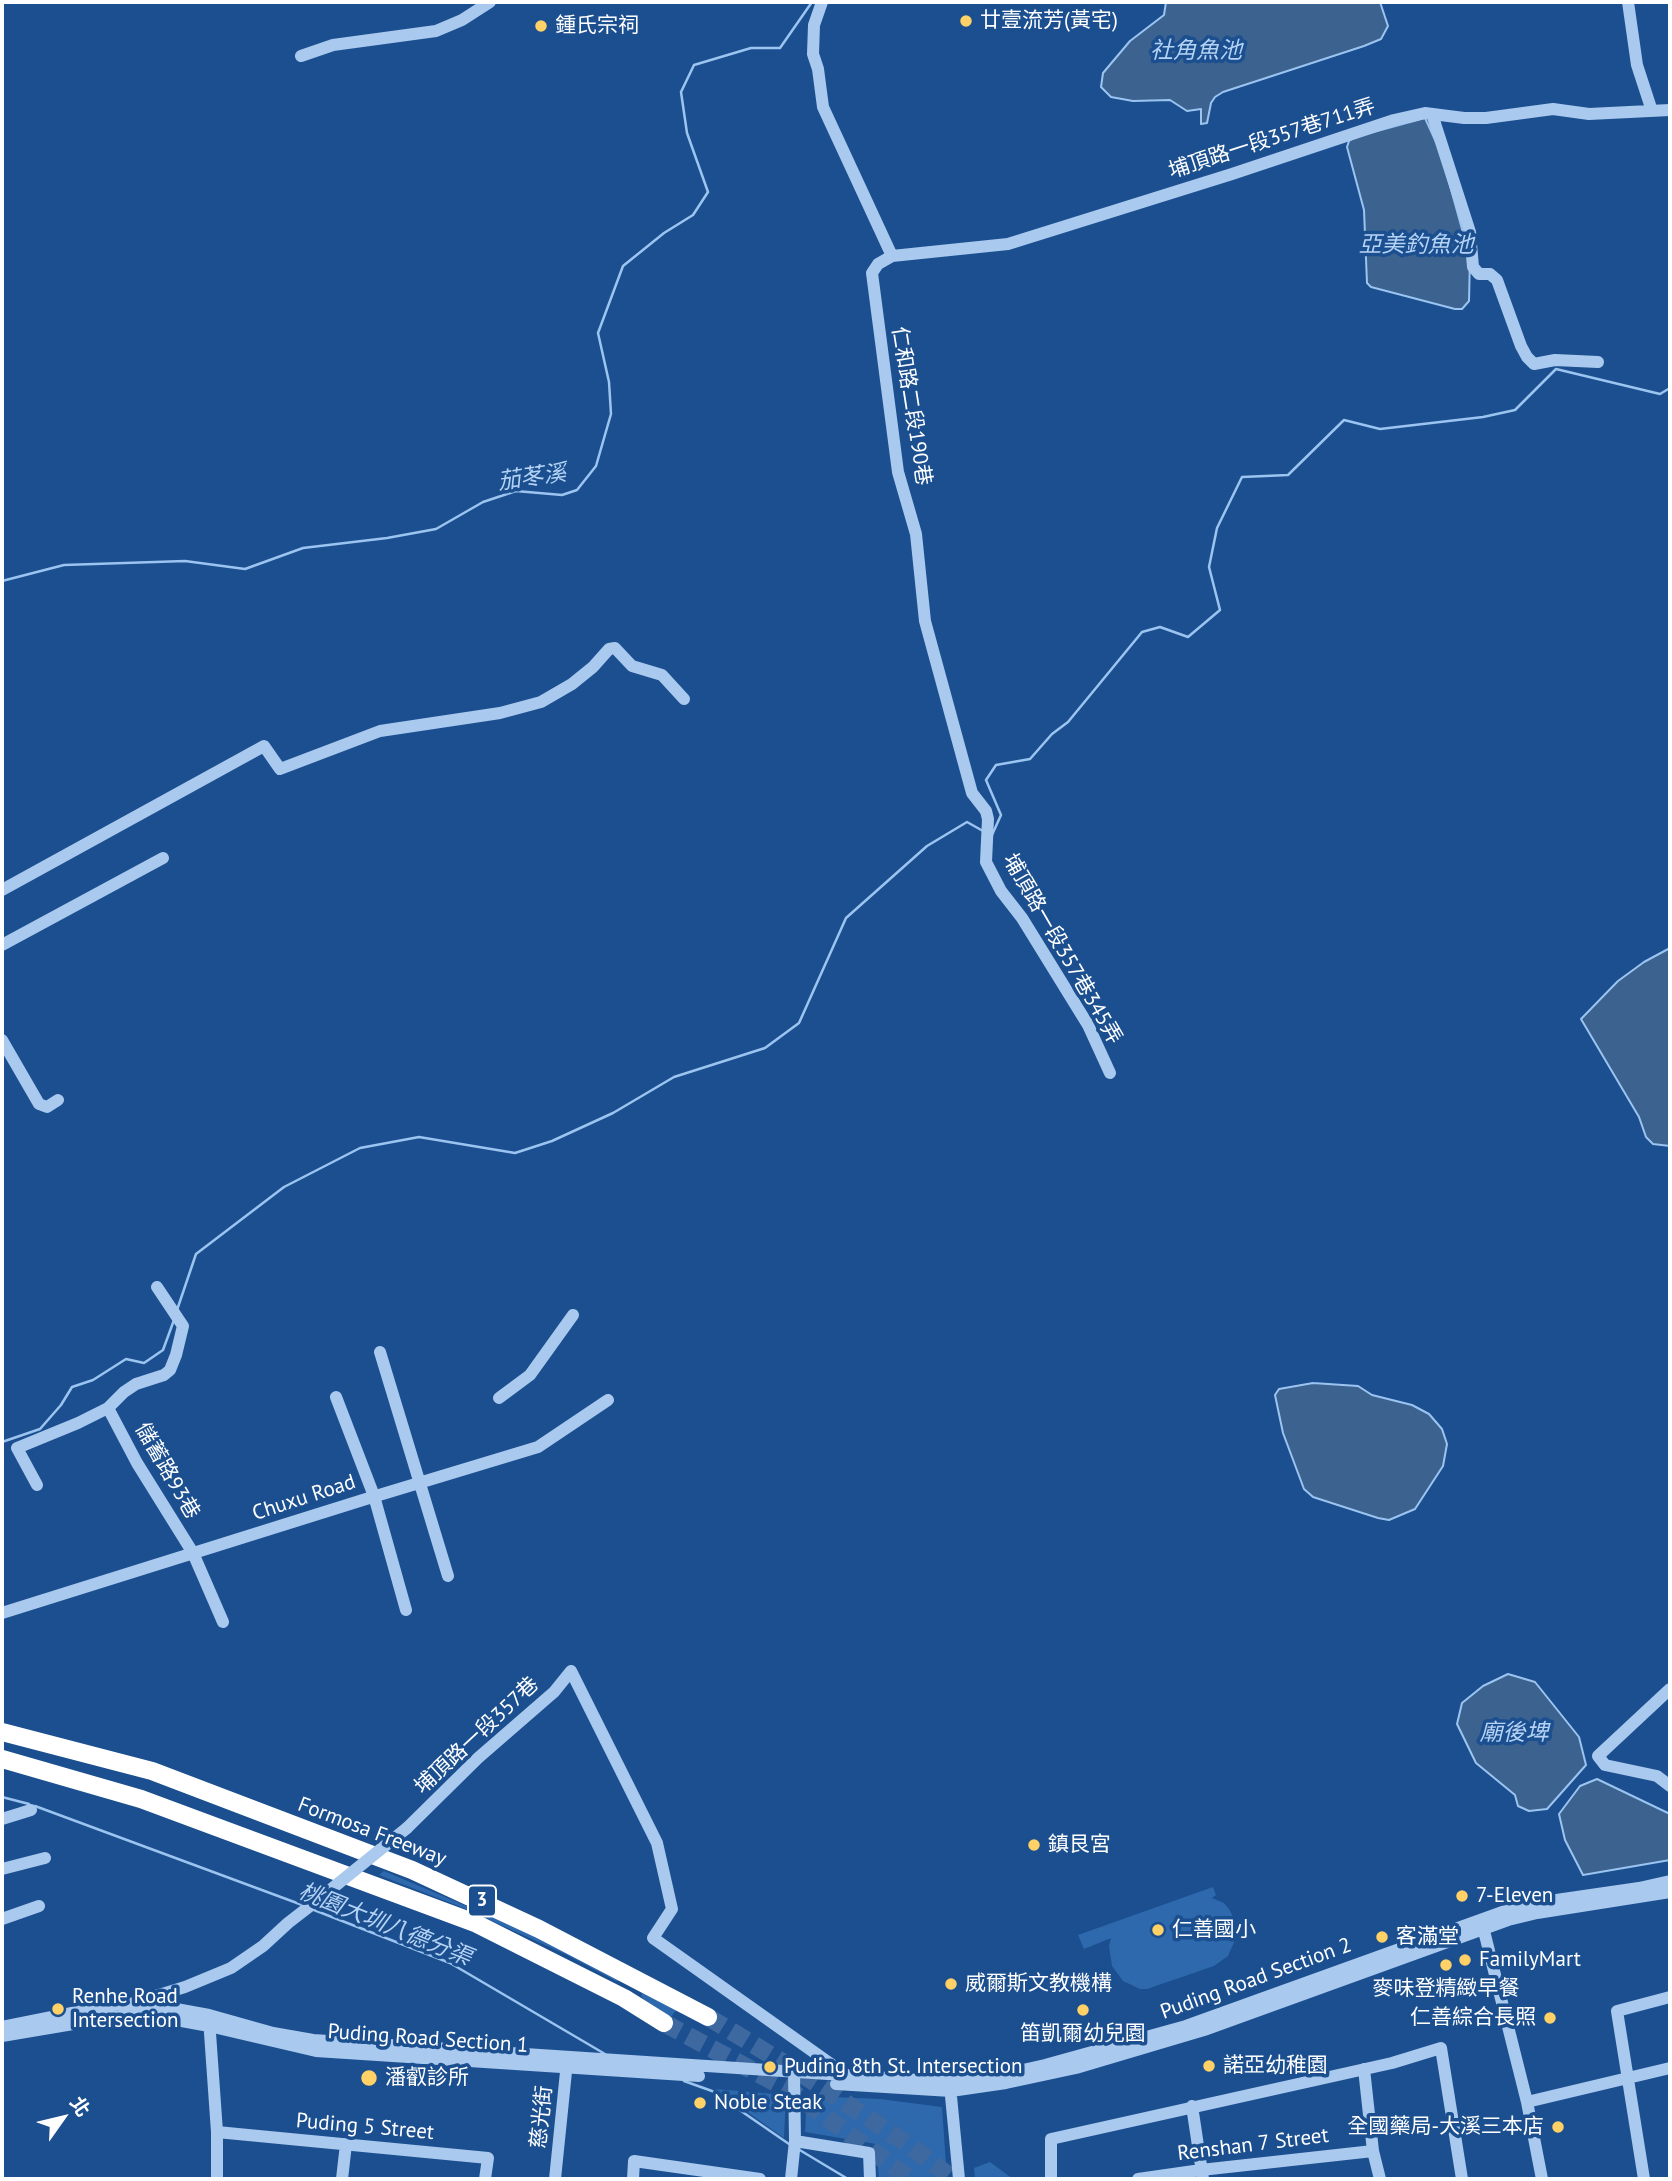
<!DOCTYPE html>
<html>
<head>
<meta charset="utf-8">
<style>
  body { margin:0 }
  #map { position:relative; width:1672px; height:2181px; overflow:hidden; background:#1b4f8f; font-family:"PT Sans","Noto Sans TC",sans-serif }
  canvas { display:block }
  .frame { position:absolute; inset:0; border:4px solid #fff; pointer-events:none }
  .north { position:absolute; left:28px; top:2083px; width:70px; height:70px; -webkit-text-stroke:5px #1b4f8f; paint-order:stroke; rotate:56deg; font-size:19px; font-weight:700; line-height:28px; text-align:center; color:#fff }
  .north::after { content:''; display:block; margin:auto; width:24px; height:32px; background:#fff; clip-path:polygon(50% 0,100% 100%,50% 72%,0 100%) }
</style>
</head>
<body>
<div id="map">
<canvas width="1672" height="2181"></canvas>
<div class="frame"></div>
<div class="north">北</div>
</div>
<script>
const ctx = document.querySelector('canvas').getContext('2d');
ctx.lineJoin = 'round';
function paint(path, color) { ctx.fillStyle = color; ctx.fill(path, 'evenodd'); }
const shape = rows => new Path2D(rows.map(r => 'M' + r).join(''));
function stroke(path, color, width, dash) { ctx.strokeStyle = color; ctx.lineWidth = width; ctx.lineCap = dash ? 'butt' : 'round'; ctx.setLineDash(dash || []); ctx.stroke(path); }
function label(font, color, halo, rows, align = 'center') {
  ctx.font = font + ' "PT Sans","Noto Sans TC",sans-serif'; ctx.lineWidth = 7; ctx.setLineDash([]); ctx.textBaseline = 'middle'; ctx.strokeStyle = halo; ctx.fillStyle = color; for (const [text, x, y, turn = 0] of rows) {
    ctx.save(); ctx.translate(x, y); ctx.rotate((+turn || 0) * Math.PI / 180); ctx.textAlign = isNaN(turn) ? turn : align; if (halo) ctx.strokeText(text, 0, 0); ctx.fillText(text, 0, 0); ctx.restore();
  }
}
paint(shape([
  [384,1871,518,1928,619,1979,618,1981,616,1981,567,1955,461,1907,379,1875],
  [1213,1887,1216,1895,1212,1898,1224,1903,1229,1909,1236,1922,1238,1933,1228,1956,1214,1966,1147,1989,1140,1989,1123,1981,1112,1966,1109,1946,1111,1938,1084,1949,1078,1935],
  [643,1992,677,2009,671,2017,643,1999,641,1996],
  [715,2089,786,2095,784,2138],
  [807,2096,880,2099,942,2107,947,2179,879,2179,876,2144,805,2132],
  [990,2162,1013,2179,975,2179,974,2168]
]), '#2e69ad');
const water = shape([
  [1166,2,1380,2,1388,26,1381,39,1364,46,1223,92,1215,97,1211,103,1207,123,1201,124,1201,109,1187,111,1170,100,1133,101,1111,97,1101,87,1103,73,1130,41,1164,15,1166,2],
  [1425,118,1441,153,1470,258,1469,301,1462,309,1455,309,1371,287,1367,283,1364,210,1347,147,1349,141,1355,137,1425,118],
  [1670,948,1670,1146,1653,1144,1646,1137,1639,1117,1581,1019,1618,981,1644,962,1670,948],
  [1313,1383,1358,1386,1372,1395,1412,1405,1429,1414,1442,1429,1447,1444,1443,1466,1415,1509,1389,1520,1378,1518,1313,1497,1304,1489,1283,1433,1275,1395,1279,1389,1313,1383],
  [1508,1674,1535,1682,1579,1737,1586,1765,1547,1809,1529,1811,1518,1806,1515,1795,1476,1763,1457,1724,1462,1703,1483,1686,1508,1674],
  [1597,1779,1670,1814,1670,1860,1583,1875,1565,1840,1559,1814,1580,1786,1597,1779]
]);
paint(water, '#3c6290');
stroke(water, '#9cc4f0', 2);
stroke(shape([
  [2,581,64,565,185,561,245,569,303,548,387,538,436,529,483,502,516,491,562,495,577,490,596,466,611,414,609,382,598,333,623,266,664,233,693,215,708,192,687,133,681,92,694,65,751,48,780,48,812,2],
  [992,835,1001,815,986,780,996,765,1030,759,1052,734,1068,722,1142,632,1160,627,1188,637,1220,610,1209,567,1217,528,1242,477,1288,475,1344,420,1380,429,1483,417,1515,410,1556,369,1660,394,1670,388],
  [177,1310,196,1254,284,1187,360,1148,419,1137,515,1153,552,1141,613,1113,674,1077,765,1048,799,1023,846,918,927,846,967,822,983,831],
  [2,1442,40,1429,61,1405,72,1387,93,1380,126,1359,144,1363,163,1350,174,1320],
  [2,1797,29,1804],
  [35,1806,305,1906],
  [314,1910,450,1963,605,2054],
  [684,2081,712,2091,789,2144],
  [798,2149,848,2179]
]), '#9cc4f0', 2.5);
stroke(shape([
  [708,2017,802,2074,909,2145,953,2179],
  [664,2023,789,2090,910,2179]
]), '#3d69a0', 18, [18, 9]);
stroke(shape([
  [822,2,814,25,813,54,818,69,823,107,892,256],
  [1628,2,1637,65,1652,111],
  [301,56,333,45,436,31,462,20,490,2],
  [1432,114,1470,232,1473,267,1479,274,1490,274,1497,280,1521,346,1527,357,1534,364,1555,360,1598,362],
  [2,890,264,746,280,769,380,731,500,713,541,702,572,684,593,667,609,649,615,648,632,666,662,675,684,699],
  [2,945,163,858],
  [2,1040,39,1104,47,1107,58,1100],
  [1110,1073,1088,1025,1022,918,1001,891,986,862,988,819,986,811,972,793,925,621,916,534,898,472,872,273,878,264,892,256,1008,244,1232,174,1394,120,1425,113,1464,118,1486,118,1553,109,1589,114,1670,110],
  [380,1352,448,1576],
  [336,1397,374,1496,406,1610],
  [499,1398,530,1375,573,1315],
  [108,1408,137,1463,193,1553,223,1622],
  [37,1485,17,1448,78,1423,108,1408,124,1392,136,1384,164,1375,170,1370,176,1355,183,1326,157,1287],
  [2,1613,366,1499,538,1447,608,1400],
  [1670,1689,1598,1756,1605,1765,1657,1776,1670,1786],
  [2,1819,31,1810],
  [407,1828,478,1758,554,1692,571,1671,657,1843,672,1909,653,1938,849,2077],
  [2,1869,45,1858],
  [2,1919,39,1906],
  [1482,1923,1527,2102,1542,2179],
  [142,2005,149,1998,185,1987,231,1968,263,1946,288,1923,319,1899],
  [209,2019,217,2132,217,2179],
  [2,2027,117,2004,143,2003,209,2015,273,2033,313,2040,949,2082,996,2076,1045,2065,1186,2026,1522,1905,1639,1888,1670,1881],
  [2,2036,138,2013,209,2026,316,2051,699,2076],
  [1364,2069,1373,2151,1380,2179],
  [836,2084,951,2091,1006,2083,1076,2068,1204,2030,1508,1920,1537,1913,1670,1892],
  [950,2086,959,2179],
  [1527,2102,1670,2068],
  [1192,2106,1203,2179],
  [217,2132,488,2158,485,2179],
  [795,2141,869,2153,870,2179],
  [342,2179,346,2144],
  [555,2179,567,2062],
  [633,2179,634,2161,760,2179],
  [791,2179,795,2141,794,2073],
  [1051,2179,1051,2139,1392,2063,1441,2048,1462,2179],
  [1138,2179,1201,2170,1373,2151],
  [1644,2179,1617,2011,1670,1997]
]), '#a9c9ee', 12);
stroke(shape([
  [2,1732,152,1771,412,1870,539,1929,708,2017],
  [2,1759,141,1799,475,1923,624,1998,664,2023]
]), '#fff', 18);
stroke(shape([
  [319,1899,407,1828]
]), '#a9c9ee', 12);
for (const [x, y, r, color] of [
  [966,21,7,"#ffd166"],
  [541,26,7,"#ffd166"],
  [1034,1845,7,"#ffd166"],
  [1462,1896,7,"#ffd166"],
  [1158,1930,7,"#ffd166"],
  [1382,1937,7,"#ffd166"],
  [1465,1960,7,"#ffd166"],
  [1446,1965,7,"#ffd166"],
  [951,1984,7,"#ffd166"],
  [58,2009,7,"#ffd166"],
  [1083,2010,7,"#ffd166"],
  [1550,2018,7,"#ffd166"],
  [1209,2066,7,"#ffd166"],
  [770,2067,7,"#ffd166"],
  [369,2078,9,"#ffd166"],
  [700,2103,7,"#ffd166"],
  [1558,2127,7,"#ffd166"]
]) { const dot = new Path2D(); dot.arc(x, y, r, 0, 2 * Math.PI); ctx.fillStyle = color; ctx.fill(dot); stroke(dot, '#1b4f8f', 2.5); }
for (const [x, y, w] of [
  [482,1901,28]
]) { const box = new Path2D(); box.roundRect(x - w / 2, y - 15.5, w, 31, 5); ctx.fillStyle = '#1b4f8f'; ctx.fill(box); stroke(box, '#fff', 2); }
label('bold 19px', '#fff', null, [
  ["3",482,1901]
]);
label('21px', '#fff', '#1b4f8f', [
  ["廿壹流芳(黃宅)",980,21],
  ["鍾氏宗祠",555,26],
  ["鎮艮宮",1048,1845],
  ["7-Eleven",1476,1896],
  ["仁善國小",1172,1930],
  ["客滿堂",1396,1937],
  ["FamilyMart",1479,1960],
  ["威爾斯文教機構",965,1984],
  ["麥味登精緻早餐",1446,1989,"center"],
  ["Renhe Road",72,1997],
  ["Intersection",72,2021],
  ["仁善綜合長照",1536,2018,"right"],
  ["笛凱爾幼兒園",1083,2034,"center"],
  ["諾亞幼稚園",1223,2066],
  ["Puding 8th St. Intersection",784,2067],
  ["潘叡診所",385,2078],
  ["Noble Steak",714,2103],
  ["全國藥局-大溪三本店",1544,2127,"right"]
], 'left');
label('21px', '#fff', '#1b4f8f', [
  ["埔頂路一段357巷711弄",1272,139,-18],
  ["仁和路二段190巷",911,406,81],
  ["埔頂路一段357巷345弄",1062,949,60],
  ["儲蓄路93巷",167,1471,60],
  ["Chuxu Road",304,1498,-18],
  ["埔頂路一段357巷",477,1736,-43],
  ["Formosa Freeway",372,1832,21],
  ["Puding Road Section 2",1256,1979,-20],
  ["Puding Road Section 1",428,2039,4],
  ["慈光街",542,2117,-84],
  ["Puding 5 Street",365,2127,5],
  ["Renshan 7 Street",1253,2145,-7]
]);
label('italic 23px', '#b5d3f5', '#1b4f8f', [
  ["社角魚池",1196,51],
  ["亞美釣魚池",1416,245],
  ["茄苳溪",532,478,-8],
  ["廟後埤",1514,1733],
  ["桃園大圳八德分渠",385,1925,22]
]);
</script>
</body>
</html>
